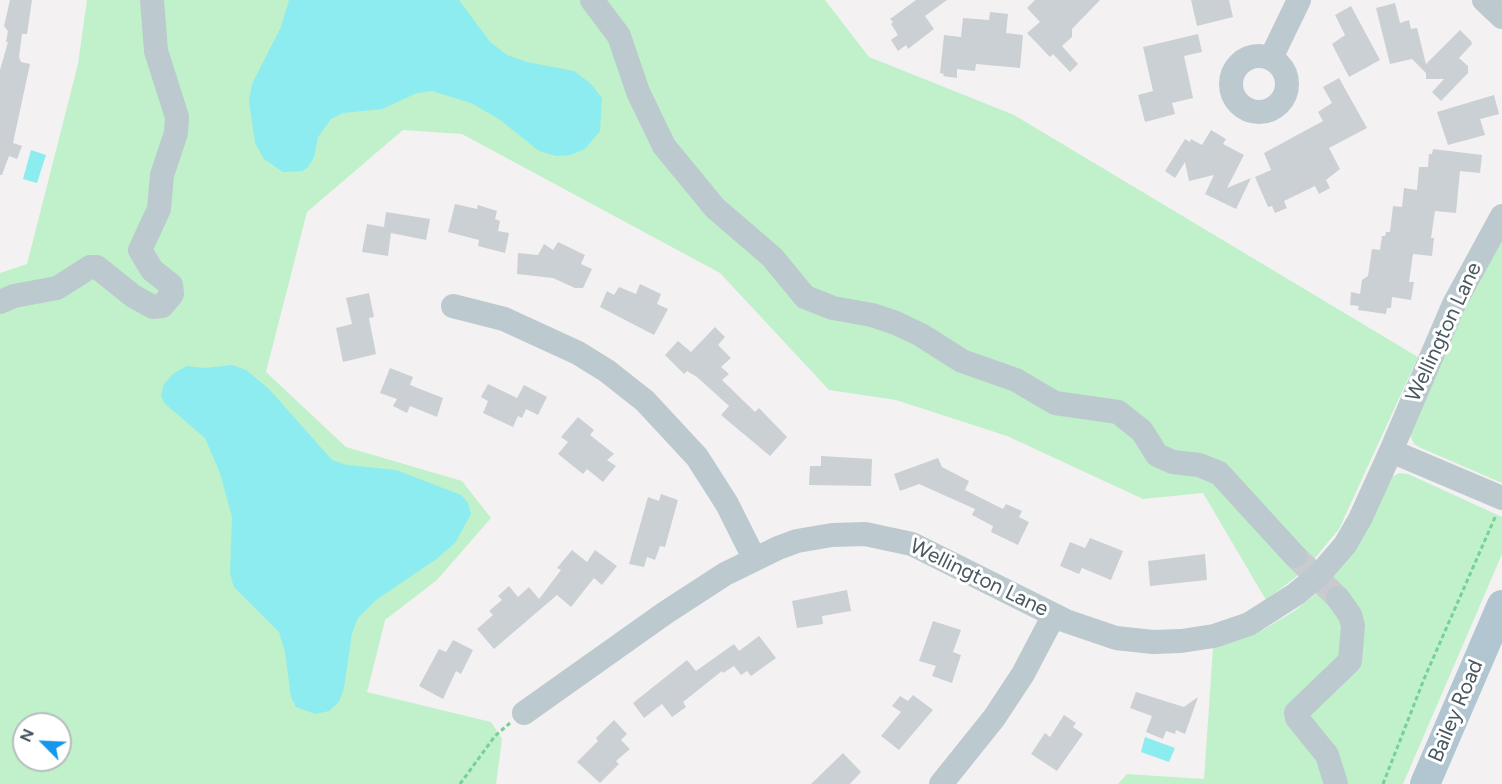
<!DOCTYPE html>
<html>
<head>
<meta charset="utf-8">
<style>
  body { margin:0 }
  #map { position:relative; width:1502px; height:784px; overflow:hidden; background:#f4f1f2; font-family:Figtree,sans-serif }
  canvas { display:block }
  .north { position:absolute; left:12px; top:712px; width:60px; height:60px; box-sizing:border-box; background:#fff; border:2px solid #b6bdbf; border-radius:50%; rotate:294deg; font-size:16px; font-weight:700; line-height:24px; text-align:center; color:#485960 }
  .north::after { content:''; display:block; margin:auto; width:21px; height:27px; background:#1497ec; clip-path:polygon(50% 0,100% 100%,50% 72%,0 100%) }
</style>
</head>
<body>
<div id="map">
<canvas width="1502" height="784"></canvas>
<div class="north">N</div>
</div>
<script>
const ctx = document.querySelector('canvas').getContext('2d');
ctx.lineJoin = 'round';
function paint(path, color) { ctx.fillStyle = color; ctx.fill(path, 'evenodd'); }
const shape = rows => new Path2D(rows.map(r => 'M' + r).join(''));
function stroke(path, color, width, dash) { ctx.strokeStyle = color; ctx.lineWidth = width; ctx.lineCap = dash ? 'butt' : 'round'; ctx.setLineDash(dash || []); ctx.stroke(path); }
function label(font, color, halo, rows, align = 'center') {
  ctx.font = font + ' Figtree,sans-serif'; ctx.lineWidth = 6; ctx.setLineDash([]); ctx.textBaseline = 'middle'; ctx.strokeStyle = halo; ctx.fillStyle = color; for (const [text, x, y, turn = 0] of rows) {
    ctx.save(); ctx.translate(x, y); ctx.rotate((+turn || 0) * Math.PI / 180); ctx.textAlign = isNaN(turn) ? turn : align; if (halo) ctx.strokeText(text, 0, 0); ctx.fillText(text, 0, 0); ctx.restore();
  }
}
paint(shape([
  [87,0,825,0,869,57,1014,115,1418,357,1339,529,1305,570,1266,600,1203,493,1143,499,1007,436,896,400,829,390,720,273,462,134,403,130,307,212,266,372,346,447,462,481,491,518,437,580,385,620,367,692,491,722,502,739,496,784,0,784,0,273,27,264,78,64],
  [24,724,60,724,60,760,24,760],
  [1502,234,1502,483,1421,448,1414,444,1410,435,1448,341],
  [1400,473,1408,474,1502,517,1502,554,1403,784,1118,784,1127,774,1204,779,1213,648,1264,629,1293,612,1318,592,1346,562,1391,477]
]), '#c0f1cb');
paint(shape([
  [289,0,459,0,490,42,507,55,527,62,574,71,591,84,602,98,600,131,585,149,570,155,556,156,539,151,499,119,471,103,432,91,417,93,382,109,343,113,331,119,318,137,314,157,308,167,302,171,283,172,264,159,255,143,249,101,252,84,281,27],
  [31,150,46,155,37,183,23,179],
  [232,365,246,370,269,389,332,460,347,465,396,470,461,495,468,503,471,514,455,543,435,560,376,600,358,618,352,633,344,688,339,702,329,711,315,714,296,707,291,697,285,652,279,632,234,587,230,574,232,517,220,473,205,438,164,403,161,395,164,384,174,373,187,366,205,368],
  [1145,737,1175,748,1169,762,1141,752]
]), '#8cecef');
paint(shape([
  [10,0,32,0,27,34,22,34,19,57,21,62,30,64,13,143,22,146,17,159,9,156,2,175,0,175,0,70,8,42,6,42,8,31,4,26],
  [916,0,947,0,925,16,934,29,908,49,906,45,898,51,891,40,898,35,891,24,893,22,890,19],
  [1035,0,1100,0,1072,29,1072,37,1062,46,1078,64,1070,72,1053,54,1050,57,1027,33,1040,22,1027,8],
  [1191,0,1229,0,1233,17,1197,26],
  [1395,3,1400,23,1409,20,1411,29,1417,28,1426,64,1460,30,1471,41,1472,44,1459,58,1468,66,1468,73,1441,101,1432,92,1444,79,1426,79,1426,73,1412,59,1390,64,1376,8],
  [1351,6,1380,60,1349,77,1332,44,1345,35,1335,15],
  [990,12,1008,14,1006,33,1023,35,1020,68,976,64,975,71,957,69,957,78,943,76,944,74,940,73,944,35,961,37,963,18,989,20],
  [1198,34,1202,52,1184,56,1193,98,1172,103,1175,114,1145,122,1138,95,1153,91,1143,47],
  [1339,78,1367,128,1329,148,1340,169,1326,180,1330,188,1319,194,1315,186,1284,201,1287,208,1275,213,1272,206,1268,207,1255,177,1271,170,1264,153,1323,121,1318,112,1332,103,1323,87],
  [1494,95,1499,114,1480,119,1485,135,1448,145,1437,112],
  [1211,130,1226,139,1223,144,1244,155,1227,188,1251,178,1236,209,1205,194,1214,175,1189,181,1185,162,1175,178,1165,171,1185,139,1190,142,1191,139,1202,145],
  [1433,149,1482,155,1480,173,1460,171,1456,213,1435,211,1431,238,1434,238,1432,256,1413,254,1409,282,1414,282,1411,300,1392,297,1391,308,1387,308,1386,314,1358,310,1359,306,1350,305,1351,292,1360,294,1362,280,1368,276,1372,249,1380,250,1382,236,1385,236,1386,232,1390,232,1393,206,1402,207,1404,188,1417,190,1419,167,1428,167,1429,154,1432,154],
  [455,204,477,209,478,205,497,211,495,219,500,221,498,231,509,233,505,253,478,246,479,240,448,232],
  [386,212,430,219,426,240,391,233,388,256,362,252,367,224,384,227],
  [558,242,585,255,581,264,592,269,583,288,575,288,553,278,517,274,518,253,538,255,544,244,553,250],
  [640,284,661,294,657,304,668,309,654,335,600,307,607,291,614,295,619,287,636,294],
  [369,293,374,317,369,318,376,354,343,362,336,328,352,324,346,298],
  [715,327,725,337,718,345,731,358,721,367,729,374,722,380,755,412,759,408,787,437,770,456,721,415,729,406,697,377,687,371,684,374,665,355,678,341,691,352],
  [390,368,413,377,410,385,443,398,437,417,410,406,407,413,393,406,397,399,380,393],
  [488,384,517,398,524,385,547,397,538,415,526,409,522,418,518,416,513,427,483,413,488,401,481,397],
  [578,417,594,430,590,435,614,454,607,460,616,466,603,482,587,469,583,474,558,454,568,442,561,437],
  [821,456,872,459,871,486,809,485,810,466,821,466],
  [938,458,942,467,969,481,965,490,1003,509,1006,504,1022,511,1019,517,1029,522,1018,545,991,532,993,526,972,515,975,509,919,484,900,491,894,474],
  [661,494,678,500,665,547,660,546,655,560,647,557,644,567,629,564,648,497,659,501],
  [1090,538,1123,551,1111,580,1082,568,1079,574,1060,566,1070,542,1085,548],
  [572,550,587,562,595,550,617,566,602,585,594,578,571,607,557,595,494,649,477,629,493,615,489,611,502,600,498,596,509,586,518,597,529,587,539,599,561,570,557,568],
  [1205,554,1207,580,1150,586,1148,561],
  [847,590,851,611,822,616,823,624,797,628,792,601],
  [933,621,961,630,953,652,961,655,952,683,932,676,936,666,919,661],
  [759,636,776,658,751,676,747,671,741,675,734,666,723,673,722,671,683,702,686,707,672,717,662,704,644,718,633,703,687,660,696,671,734,644,739,651],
  [453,640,473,650,461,674,456,671,443,699,419,686,439,649,446,652],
  [1136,692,1184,707,1198,697,1185,734,1176,730,1175,734,1166,731,1163,739,1146,732,1152,716,1130,708],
  [913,695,933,710,899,750,881,736,901,712,892,706,900,696,908,701],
  [1064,715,1076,723,1073,727,1083,734,1057,771,1031,754,1045,733,1050,737],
  [614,720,627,734,621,740,630,749,616,761,619,764,600,783,577,762,598,741,596,738],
  [843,753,861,772,850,784,811,784]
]), '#cbd0d4');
stroke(shape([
  [1295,556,1338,598]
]), '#c9cbce', 24, [24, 12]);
stroke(shape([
  [460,784,495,736,510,723],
  [1383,784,1424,679,1496,515]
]), '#76d195', 3, [4.5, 3]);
stroke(shape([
  [592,0,619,36,638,92,664,146,715,208,772,257,805,297,833,308,872,315,896,323,921,335,962,361,1016,380,1055,403,1118,412,1142,431,1157,455,1173,462,1199,465,1219,473,1295,556],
  [1484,0,1502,17],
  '1231 84a28 28 0 1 1 56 0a28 28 0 1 1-56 0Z',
  [1271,58,1299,0],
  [0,302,14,296,57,288,90,267,97,267,133,296,153,307,162,306,172,294,171,285,152,270,140,250,159,209,162,175,176,133,177,117,156,51,152,0],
  [453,306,504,319,578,353,607,371,645,401,697,457,727,504,754,558],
  [1391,451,1502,498],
  [524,713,665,613,725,574,778,548,797,541,832,535,865,534,912,544,1066,621,1116,638,1153,642,1181,641,1214,636,1249,624,1296,594,1319,575,1345,545,1360,519,1391,451,1454,304,1502,216],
  [941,784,994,718,1023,674,1054,615],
  [1336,784,1327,755,1297,718,1296,713,1350,661,1353,626,1350,615,1338,598]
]), '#bcc9ce', 24);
stroke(shape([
  [1425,784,1502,605]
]), '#b1c6d1', 30);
label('21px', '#485960', '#fff', [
  ["Wellington Lane",1444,332,-65],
  ["Wellington Lane",979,578,26],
  ["Bailey Road",1456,711,-67]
]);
</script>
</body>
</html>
